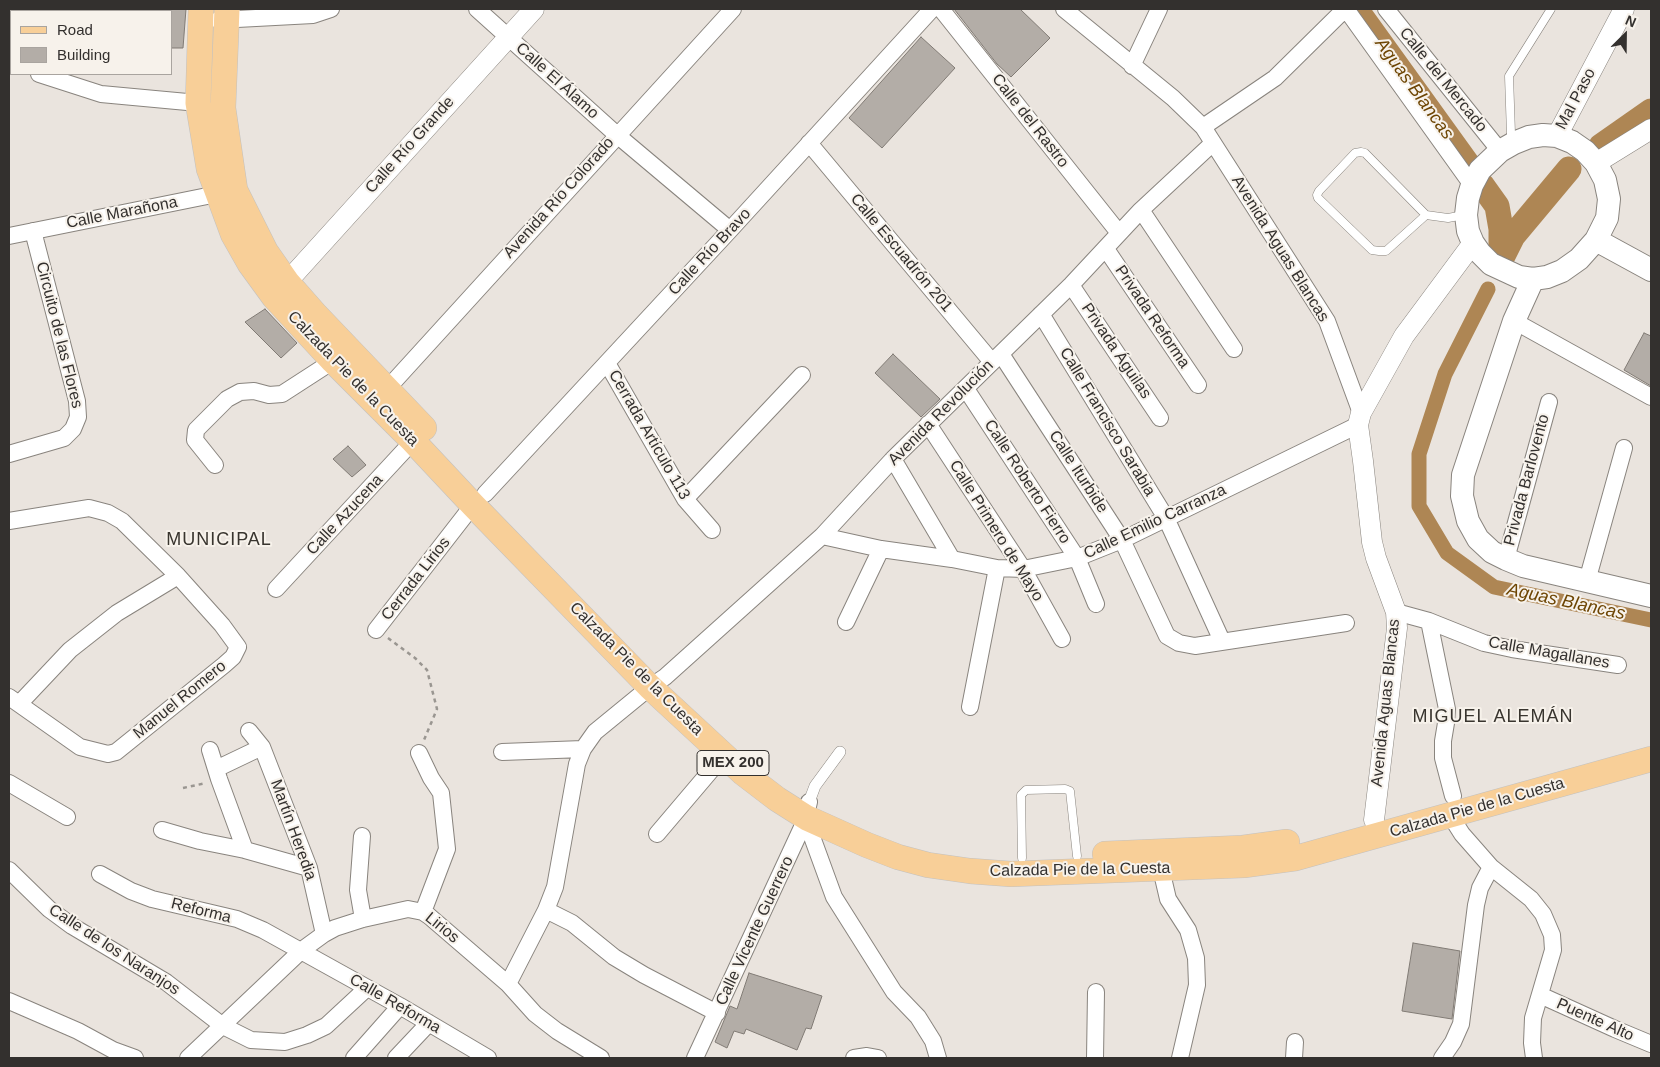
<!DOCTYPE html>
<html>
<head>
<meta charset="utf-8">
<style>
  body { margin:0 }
  #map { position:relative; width:1660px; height:1067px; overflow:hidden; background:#eae4de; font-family:Arial,sans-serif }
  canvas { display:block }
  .frame { position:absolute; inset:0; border:10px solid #33302e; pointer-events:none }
  .legend { position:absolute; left:10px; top:10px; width:162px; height:65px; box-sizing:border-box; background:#f7f2eb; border:1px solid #a9a49f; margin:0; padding:6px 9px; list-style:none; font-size:15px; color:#33302e }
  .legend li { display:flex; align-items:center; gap:10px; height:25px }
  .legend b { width:25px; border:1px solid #a9a49f }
  .north { position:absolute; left:1600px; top:10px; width:50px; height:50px; -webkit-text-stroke:4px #f7f2eb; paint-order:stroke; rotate:23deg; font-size:14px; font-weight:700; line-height:20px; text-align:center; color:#33302e }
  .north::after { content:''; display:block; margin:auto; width:18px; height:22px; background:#33302e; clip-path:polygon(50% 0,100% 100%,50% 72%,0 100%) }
</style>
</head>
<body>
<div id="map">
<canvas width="1660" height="1067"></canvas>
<div class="frame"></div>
<ul class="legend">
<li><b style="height:6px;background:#f8cf98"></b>Road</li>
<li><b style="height:14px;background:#b3ada7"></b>Building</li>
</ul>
<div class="north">N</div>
</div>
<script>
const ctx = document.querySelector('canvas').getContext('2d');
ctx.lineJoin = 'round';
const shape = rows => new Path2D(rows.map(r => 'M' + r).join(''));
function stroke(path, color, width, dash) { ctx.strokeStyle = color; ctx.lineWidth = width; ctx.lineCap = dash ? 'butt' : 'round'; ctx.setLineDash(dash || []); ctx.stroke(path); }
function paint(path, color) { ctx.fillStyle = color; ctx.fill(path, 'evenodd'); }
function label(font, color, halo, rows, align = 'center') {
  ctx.font = font + ' Arial,sans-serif'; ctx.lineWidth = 4; ctx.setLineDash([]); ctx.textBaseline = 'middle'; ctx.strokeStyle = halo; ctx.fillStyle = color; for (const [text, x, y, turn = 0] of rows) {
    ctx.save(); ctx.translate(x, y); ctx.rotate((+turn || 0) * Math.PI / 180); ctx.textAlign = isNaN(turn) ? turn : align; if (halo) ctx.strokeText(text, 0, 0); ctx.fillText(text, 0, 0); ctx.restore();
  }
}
stroke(shape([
  [1488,289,1445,374,1419,454,1419,506,1447,553,1494,587,1651,620]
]), '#ae8654', 15);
stroke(shape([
  [1356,9,1472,170],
  [1601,146,1651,111],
  [1482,185,1497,206,1501,229,1501,257],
  [1501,260,1513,236,1569,169]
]), '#ae8654', 25);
const building = shape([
  [171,9,186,9,183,48,171,48,171,9],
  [954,9,1020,9,1050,38,1011,77,997,64,954,9],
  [921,37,955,68,882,148,849,118,921,37],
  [265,309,297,343,281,358,245,322,265,309],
  [1644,333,1651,336,1651,386,1624,370,1644,333],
  [893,354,940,399,921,417,875,373,893,354],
  [348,446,366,465,352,477,333,459,348,446],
  [1413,943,1460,951,1452,1019,1402,1011,1413,943],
  [749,973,822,996,811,1029,806,1028,797,1050,746,1029,744,1034,734,1031,727,1048,715,1042,730,1006,737,1009,749,973]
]);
paint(building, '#b3ada7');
stroke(building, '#817b75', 1);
const service = shape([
  [1513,141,1511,134,1509,76,1551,9],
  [1426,215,1386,251,1379,251,1372,250,1318,198,1317,195,1319,191,1355,153,1361,152,1365,153,1426,215,1448,218,1464,215],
  [1022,858,1021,795,1026,790,1065,789,1070,791,1077,856]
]);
const pedestrian = shape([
  [809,802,815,786,840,752]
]);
const minor = shape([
  [477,9,617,135,730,230],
  [941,9,1119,233],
  [1064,9,1173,98,1203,127,1327,321,1361,413],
  [1346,9,1472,185],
  [1386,9,1500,151],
  [218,20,313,15,331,9],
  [9,64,11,65],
  [1132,66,1159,9],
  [39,74,101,94,198,103],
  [1203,127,1275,78,1345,9],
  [809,143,992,362],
  [1141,210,1234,349],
  [9,236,227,192],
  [1106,249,1198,385],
  [1071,285,1160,418],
  [1041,314,1166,518,1222,641],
  [1514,321,1651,397],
  [1001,354,1122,540,1167,636,1179,643,1195,646,1346,623],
  [607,363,685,499,712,530],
  [387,389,733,9],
  [966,389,1077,558,1096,604],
  [928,424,1023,569,1062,639],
  [9,454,64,438,73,429,78,417,77,401,33,231],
  [893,459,952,559],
  [215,465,195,440,196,430,227,399,240,392,254,391,269,395,282,394,333,361],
  [485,494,730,230,932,9],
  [685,499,802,375],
  [9,521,89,508,108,513,122,521,178,576,222,625,238,647,233,657,224,665,116,752,108,754,80,747,9,697],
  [822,536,881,549,952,559,997,568,1023,569,1077,558,1122,540,1358,425],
  [1506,559,1549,402],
  [1587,581,1624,448],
  [276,589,413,441],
  [1396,612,1429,621,1484,643,1512,649,1618,665],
  [1429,621,1447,709,1446,723,1443,741,1443,758,1453,796],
  [846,622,881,549],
  [376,630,473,505],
  [19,704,70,650,117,613,178,576],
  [970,707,997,568],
  [249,731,262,747,309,868,324,934],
  [210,750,219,779,245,850],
  [502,752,583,749],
  [419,753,431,778,441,793,447,849,423,912],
  [216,769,262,747],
  [9,783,67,817],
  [1450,815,1462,834,1491,867,1531,899,1543,914,1552,935,1553,950,1533,1018,1532,1043,1534,1058],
  [804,823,811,834,834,897,894,992,918,1017,933,1041,938,1058],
  [162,830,200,841,245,850,309,868],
  [657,834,724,755],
  [362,836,358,890,363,919],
  [1160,860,1161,869,1168,899,1188,930,1196,958,1197,985,1180,1058],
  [9,870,49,909,72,926,166,982,223,1026,251,1040,285,1042,307,1035,326,1026,367,988],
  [100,874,131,891,152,899,237,919,263,930,400,1006,488,1058],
  [546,910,572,923,614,957,644,975,717,1013],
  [508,984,546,910,555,887,577,764,583,749,595,732,650,687,665,677,822,536,893,459,1071,285,1141,210,1213,143],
  [1540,995,1615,1029,1651,1044],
  [9,1001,78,1031,113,1050,135,1058],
  [188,1058,302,950,324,934,335,928,363,919,408,909,423,912,429,916,508,984,535,1014,557,1031,601,1058],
  [354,1058,400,1006],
  [396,1058,429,1023],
  [695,1058,804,823,809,802],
  [854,1058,867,1056,878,1058],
  [1095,1058,1096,992],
  [1294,1058,1295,1042],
  [1442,1058,1453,1042,1461,1024,1476,905,1480,888,1491,867]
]);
const tertiary = shape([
  [1557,136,1624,9],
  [1596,163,1651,129],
  [287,282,534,9],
  [1374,820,1397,628,1396,612,1376,558,1372,542,1363,461,1358,425,1361,413,1404,336,1473,243]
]);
const secondary = shape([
  [1543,135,1557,136,1572,142,1585,151,1596,163,1605,180,1609,199,1607,218,1596,240,1579,259,1562,271,1547,277,1533,279,1519,277,1491,264,1480,253,1473,243,1468,231,1466,215,1468,198,1472,185,1480,170,1500,151,1514,143,1529,137,1543,135],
  [1596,240,1651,270],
  [1533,279,1514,321,1463,475,1462,496,1468,521,1478,539,1492,552,1506,559,1523,566,1651,596]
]);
const primary = shape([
  [201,9,198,103,209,169,233,234,250,264,274,297,333,361,413,441,473,505,650,687,743,773,777,799,807,818,867,845,898,857,928,865,970,871,1011,874,1244,865,1296,858,1651,759],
  [227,9,223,108,235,190,266,252,287,282,316,315,424,428],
  [1105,854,1243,848,1287,842]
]);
stroke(service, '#89847e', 9);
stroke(pedestrian, '#89847e', 12);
stroke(minor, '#89847e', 18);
stroke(tertiary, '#89847e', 21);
stroke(secondary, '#89847e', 24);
stroke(primary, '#c2c1c0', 26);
stroke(shape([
  [388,638,415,658,427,670,437,709,424,740],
  [183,788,206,783]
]), '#9a9691', 2.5, [4, 4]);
stroke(service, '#fff', 8);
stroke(pedestrian, '#fff', 11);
stroke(minor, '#fff', 16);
stroke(tertiary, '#fff', 20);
stroke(secondary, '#fff', 22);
stroke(primary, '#f8cf98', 25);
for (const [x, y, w] of [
  [733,763,72]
]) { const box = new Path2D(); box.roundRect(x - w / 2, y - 12.5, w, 25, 4); ctx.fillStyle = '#f7f2eb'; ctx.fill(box); stroke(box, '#33302e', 1); }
label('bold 15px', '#33302e', null, [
  ["MEX 200",733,763]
]);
label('16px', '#33302e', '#f7f2eb', [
  ["Calle del Mercado",1443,80,51],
  ["Calle El Álamo",557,81,42],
  ["Mal Paso",1576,99,-62],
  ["Calle del Rastro",1030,121,52],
  ["Calle Río Grande",410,145,-48],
  ["Avenida Río Colorado",559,198,-48],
  ["Calle Marañona",122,213,-11],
  ["Avenida Aguas Blancas",1280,249,58],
  ["Calle Río Bravo",710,252,-47],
  ["Calle Escuadrón 201",901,253,50],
  ["Privada Reforma",1152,317,56],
  ["Circuito de las Flores",59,335,76],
  ["Privada Águilas",1116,351,56],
  ["Calzada Pie de la Cuesta",353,379,46],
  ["Avenida Revolución",941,413,-45],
  ["Calle Francisco Sarabia",1107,422,59],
  ["Cerrada Artículo 113",649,435,60],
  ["Calle Iturbide",1078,472,57],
  ["Privada Barlovento",1527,480,-75],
  ["Calle Roberto Fierro",1027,482,57],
  ["Calle Azucena",345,515,-47],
  ["Calle Emilio Carranza",1155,522,-25],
  ["Calle Primero de Mayo",996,531,58],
  ["Cerrada Lirios",416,579,-52],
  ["Calle Magallanes",1549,653,10],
  ["Calzada Pie de la Cuesta",636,669,45],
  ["Manuel Romero",180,700,-39],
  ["Avenida Aguas Blancas",1386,703,-84],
  ["Calzada Pie de la Cuesta",1477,808,-16],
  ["Martín Heredia",293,830,70],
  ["Calzada Pie de la Cuesta",1080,870,-1],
  ["Reforma",201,911,14],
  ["Lirios",442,928,39],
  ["Calle Vicente Guerrero",755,931,-65],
  ["Calle de los Naranjos",114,950,33],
  ["Calle Reforma",395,1004,30],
  ["Puente Alto",1595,1020,24]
]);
label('italic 18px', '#6d4503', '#f7f2eb', [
  ["Aguas Blancas",1414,89,54],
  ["Aguas Blancas",1566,602,12]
]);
ctx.letterSpacing = '1px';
label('18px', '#39352f', '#f7f2eb', [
  ["MUNICIPAL",219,540],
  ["MIGUEL ALEMÁN",1493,717]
]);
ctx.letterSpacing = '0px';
</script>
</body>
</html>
